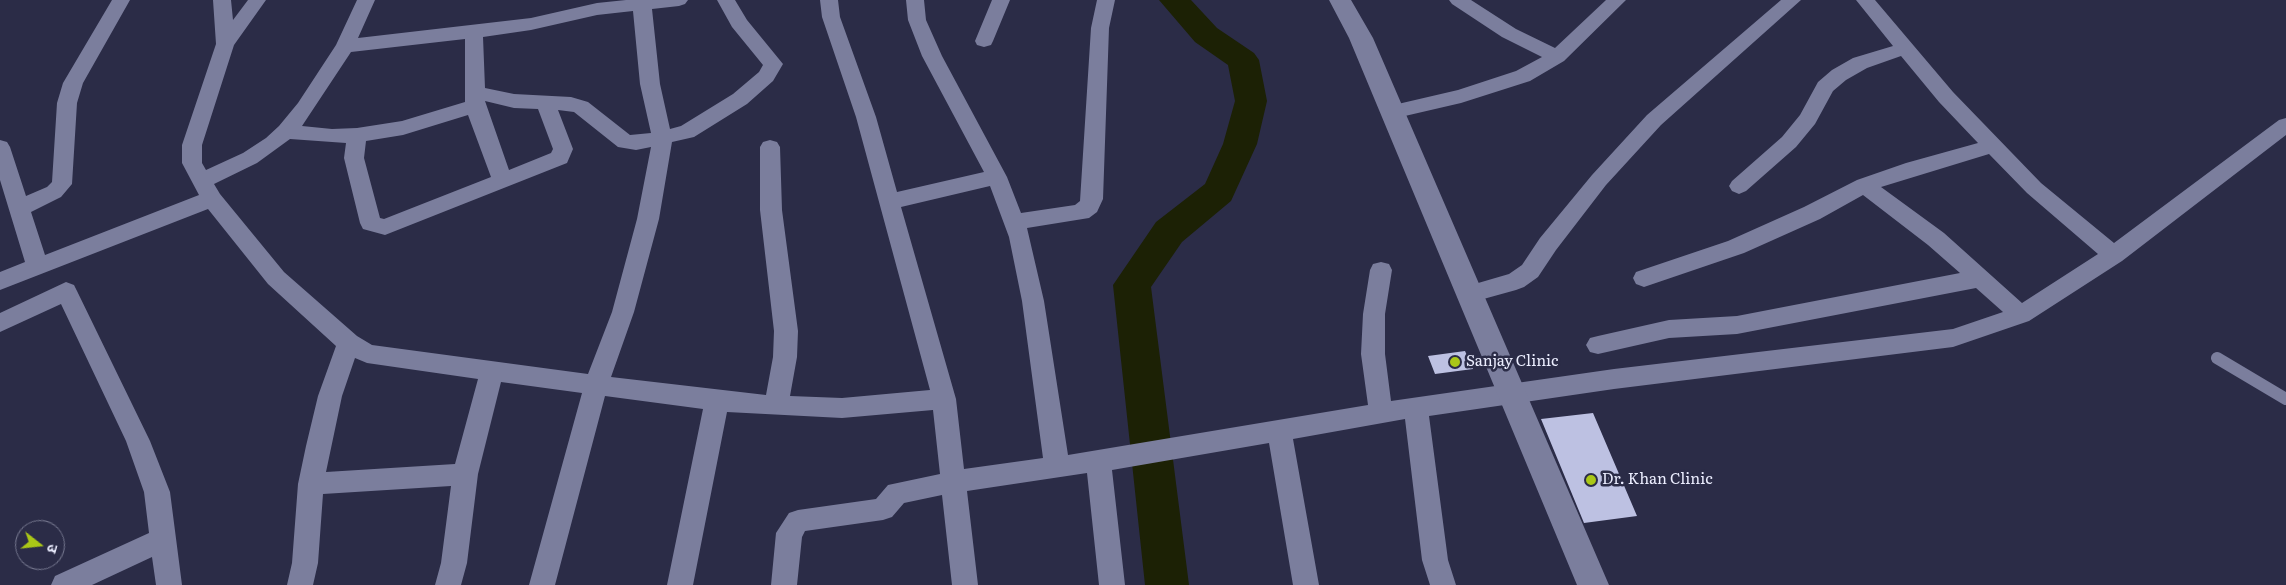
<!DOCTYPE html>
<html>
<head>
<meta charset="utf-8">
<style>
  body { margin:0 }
  #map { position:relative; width:2286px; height:585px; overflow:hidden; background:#2b2c47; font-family:Literata,"Noto Sans Devanagari",serif }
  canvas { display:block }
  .north { position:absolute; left:15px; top:520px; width:50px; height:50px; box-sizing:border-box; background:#2b2c47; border:1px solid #787a91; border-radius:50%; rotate:106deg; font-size:14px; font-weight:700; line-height:20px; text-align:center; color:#eceeff }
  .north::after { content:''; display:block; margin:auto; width:18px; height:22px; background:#aac717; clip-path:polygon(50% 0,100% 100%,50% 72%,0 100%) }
</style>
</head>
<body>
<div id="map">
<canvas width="2286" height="585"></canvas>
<div class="north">उ</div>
</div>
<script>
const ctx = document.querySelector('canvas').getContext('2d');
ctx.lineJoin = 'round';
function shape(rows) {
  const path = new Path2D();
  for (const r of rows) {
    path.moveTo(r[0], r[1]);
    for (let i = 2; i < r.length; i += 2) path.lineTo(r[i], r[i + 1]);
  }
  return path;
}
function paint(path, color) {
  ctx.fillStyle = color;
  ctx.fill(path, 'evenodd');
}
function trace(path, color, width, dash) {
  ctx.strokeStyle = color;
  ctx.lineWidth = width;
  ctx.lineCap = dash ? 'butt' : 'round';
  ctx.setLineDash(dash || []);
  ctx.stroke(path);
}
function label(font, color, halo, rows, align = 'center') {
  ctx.font = font + ' Literata,serif';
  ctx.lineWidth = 5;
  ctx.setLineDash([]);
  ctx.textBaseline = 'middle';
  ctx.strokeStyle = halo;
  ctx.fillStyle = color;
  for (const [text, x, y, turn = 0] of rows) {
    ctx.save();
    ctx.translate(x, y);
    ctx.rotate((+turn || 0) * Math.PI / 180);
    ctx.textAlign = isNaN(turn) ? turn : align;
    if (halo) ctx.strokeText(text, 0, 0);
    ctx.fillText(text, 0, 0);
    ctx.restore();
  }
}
paint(shape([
  [1159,0,1191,0,1217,28,1254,53,1259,60,1267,101,1257,144,1231,201,1182,242,1151,287,1189,585,1145,585,1113,285,1156,222,1205,184,1223,144,1235,101,1228,65,1195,42,1159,0]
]), '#1c2105');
paint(shape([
  [1465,351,1473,369,1435,374,1428,356],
  [1593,413,1637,516,1584,523,1541,419]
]), '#bdc1e2');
trace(shape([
  [2217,358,2286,399]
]), '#7b7e9d', 12);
paint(shape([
  [112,0,130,0,83,83,77,103,72,184,61,197,31,212,45,255,199,195,182,163,182,145,216,44,213,0,231,0,233,20,248,0,266,0,234,45,202,145,202,163,206,170,243,153,266,138,279,126,298,103,336,45,357,0,375,0,358,38,531,18,597,3,626,0,688,0,685,4,679,6,652,9,660,84,670,129,681,126,733,94,759,72,763,65,732,27,717,0,735,0,747,20,783,64,773,81,747,104,694,137,672,142,659,219,634,312,611,377,766,395,773,357,774,331,760,210,760,147,763,142,770,140,777,142,780,147,782,210,798,331,797,357,790,396,842,398,930,390,856,117,822,17,820,0,838,0,840,17,876,117,897,192,984,172,922,56,908,20,906,0,924,0,926,20,942,56,1007,177,1021,213,1075,205,1080,201,1091,28,1097,0,1115,0,1109,28,1103,199,1097,212,1089,218,1027,228,1044,301,1068,455,1368,405,1361,354,1363,314,1370,270,1373,264,1381,262,1389,264,1392,270,1385,314,1385,354,1391,401,1614,369,1953,329,2003,312,1976,288,1737,334,1669,338,1598,354,1590,352,1586,345,1590,338,1598,336,1669,320,1737,316,1960,273,1928,245,1863,195,1820,219,1744,253,1644,287,1636,284,1633,278,1636,272,1728,241,1804,207,1857,180,1906,163,1978,143,1939,102,1901,56,1867,68,1846,80,1833,91,1815,124,1796,147,1746,191,1739,194,1732,191,1729,186,1732,181,1782,137,1800,115,1818,82,1832,70,1853,58,1893,46,1856,0,1875,0,1953,92,2041,183,2114,243,2279,120,2286,118,2286,135,2122,261,2029,321,1953,347,1614,389,1429,416,1448,560,1456,585,1430,585,1422,560,1405,419,1293,439,1319,585,1293,585,1269,443,1112,470,1125,585,1099,585,1087,473,967,491,978,585,952,585,942,495,904,503,892,517,883,520,805,531,802,537,797,585,771,585,776,533,789,513,798,510,876,499,888,485,940,474,933,410,842,418,727,412,693,585,667,585,703,409,605,396,555,585,529,585,582,393,501,382,478,474,467,563,461,585,435,585,441,563,451,486,323,494,318,563,313,585,287,585,292,563,298,484,306,446,318,396,336,346,268,284,208,209,0,290,0,272,25,262,0,180,0,140,7,142,10,147,26,196,47,187,52,182,57,103,63,83,112,0],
  [633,11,640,84,651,133,630,135,588,102,571,97,514,94,485,88,483,37,531,30,597,15,633,11],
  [465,39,465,102,402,121,357,128,332,129,302,126,351,52,465,39],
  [485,101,514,108,538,109,553,149,551,153,509,170,485,101],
  [558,110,574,112,618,147,636,150,651,147,637,219,612,312,588,374,372,345,357,336,284,272,220,194,214,184,257,163,290,139,346,143,344,158,360,223,363,229,385,235,567,163,573,149,558,110],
  [468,115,491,177,384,219,380,218,364,158,366,141,403,135,468,115],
  [1989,154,2027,193,2098,254,2022,303,1944,233,1881,187,1989,154],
  [990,186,1009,237,1022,301,1043,458,964,469,956,399,901,207,990,186],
  [355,358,367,363,478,379,455,464,326,472,342,396,355,358],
  [992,0,1010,0,993,41,991,45,984,47,977,45,975,41,992,0],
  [1449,0,1471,0,1516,29,1555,48,1606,0,1626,0,1564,61,1530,81,1461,103,1392,119,1385,117,1382,112,1385,107,1458,90,1516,71,1542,57,1502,37,1452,4,1449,0],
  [1781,0,1801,0,1661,125,1606,185,1556,250,1538,277,1524,287,1516,290,1469,303,1461,300,1458,294,1461,288,1509,274,1522,265,1540,238,1592,175,1647,115,1781,0],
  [66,282,74,285,77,291,150,441,170,492,182,585,156,585,152,557,92,585,51,585,55,576,149,533,144,492,126,441,61,304,0,332,0,313,66,282]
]), '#7b7e9d');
paint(shape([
  [1329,0,1351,0,1373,38,1609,585,1577,585,1349,38,1329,0]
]), '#7b7e9d');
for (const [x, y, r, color] of [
  [1455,362,6,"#aac717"],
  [1591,480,6,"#aac717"]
]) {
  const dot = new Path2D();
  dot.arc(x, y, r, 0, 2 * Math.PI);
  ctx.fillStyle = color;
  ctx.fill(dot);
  trace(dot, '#2b2c47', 2);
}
label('15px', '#eceeff', '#2b2c47', [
  ["Sanjay Clinic",1466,362],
  ["Dr. Khan Clinic",1602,480]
], 'left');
</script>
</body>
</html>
